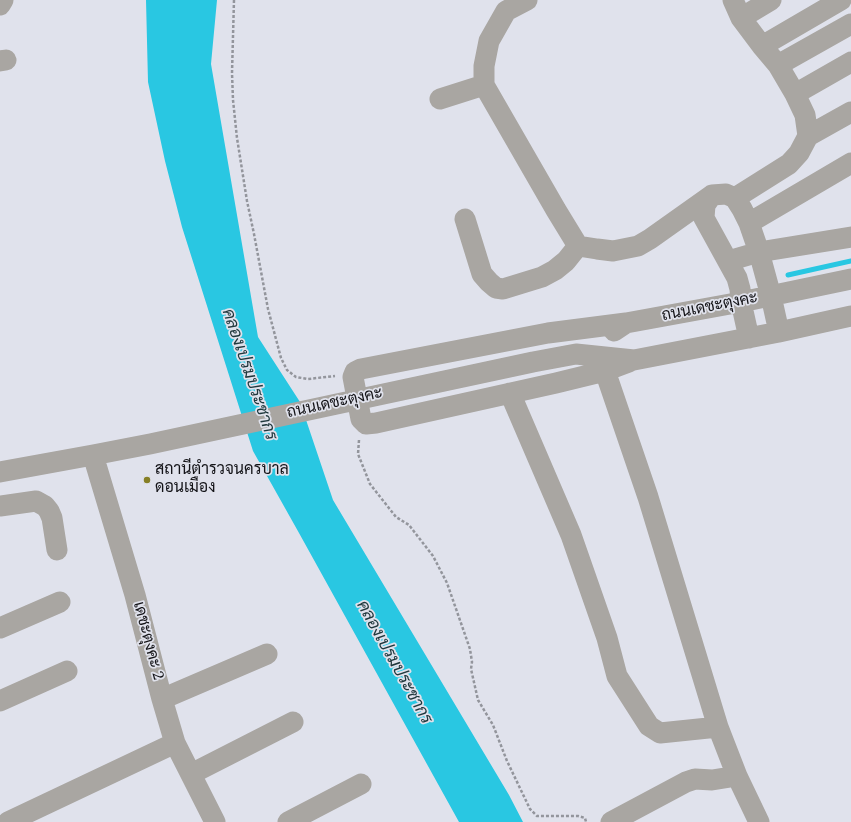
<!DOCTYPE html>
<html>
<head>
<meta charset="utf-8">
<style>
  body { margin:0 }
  canvas { display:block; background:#e0e2ec }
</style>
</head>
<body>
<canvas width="851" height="822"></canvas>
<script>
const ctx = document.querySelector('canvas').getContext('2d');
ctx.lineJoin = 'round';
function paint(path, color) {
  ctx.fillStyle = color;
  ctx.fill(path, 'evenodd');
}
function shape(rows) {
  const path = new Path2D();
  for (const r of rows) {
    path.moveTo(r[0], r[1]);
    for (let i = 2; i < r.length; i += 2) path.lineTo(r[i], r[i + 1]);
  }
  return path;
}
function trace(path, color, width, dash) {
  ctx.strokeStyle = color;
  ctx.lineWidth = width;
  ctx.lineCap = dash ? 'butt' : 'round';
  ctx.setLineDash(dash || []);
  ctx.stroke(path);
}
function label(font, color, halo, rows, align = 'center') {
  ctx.font = font + ' Spectral,Sarabun,serif';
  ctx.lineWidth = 3.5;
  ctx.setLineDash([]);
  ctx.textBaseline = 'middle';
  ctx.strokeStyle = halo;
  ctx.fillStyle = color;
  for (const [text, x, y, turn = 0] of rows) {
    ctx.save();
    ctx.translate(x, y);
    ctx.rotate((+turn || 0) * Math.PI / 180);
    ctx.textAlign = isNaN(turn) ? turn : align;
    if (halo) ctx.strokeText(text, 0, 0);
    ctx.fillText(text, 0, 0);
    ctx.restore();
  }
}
paint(shape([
  [146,0,217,0,211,64,258,337,300,402,333,500,509,795,523,822,459,822,299,533,253,451,182,227,165,161,148,82]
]), '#29c7e2');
trace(shape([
  [788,275,851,261]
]), '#29c7e2', 5);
trace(shape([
  [234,0,232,73,233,100,237,138,247,201,254,234,268,309,281,358,287,370,296,377,308,379,335,376],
  [359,440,358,454,370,484,396,517,409,525,433,556,447,583,470,649,472,662,471,669,478,700,493,725,507,761,530,809,537,816,578,816,585,818,586,822]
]), '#93959c', 2.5, [3, 2]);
trace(shape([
  [527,0,506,11,489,41,484,66,484,85,556,210,578,246,597,249,613,251,638,246,650,239,712,195],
  [733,0,741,18,762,46,778,65,795,94,805,115,808,136,799,153,789,164,735,198],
  [0,5,3,0],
  [741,18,771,0],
  [762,46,841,0],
  [0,61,6,60],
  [778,65,851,24],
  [795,94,851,62],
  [440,99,484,85],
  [808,136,851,112],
  [465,219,482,274,489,282,496,288,503,289,542,277,555,270,566,261,578,246],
  [749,223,851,163],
  [728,261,759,252,851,237],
  [626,323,548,333,361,369,355,372,353,377,361,419,366,424,376,423,556,383,605,371,629,362],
  [614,331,626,323,741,302,851,279],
  [749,338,741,302,740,289,737,278,704,218,705,205,712,195,726,194,735,198,742,209,749,223,759,252,771,296,779,332],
  [605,371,648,497,718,727,737,776,759,822],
  [510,393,571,535,607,638,617,676,649,726,660,733,718,727],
  [93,455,135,595,162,699,175,743,215,822],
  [0,472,93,455,150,444,533,362,576,354,634,360,779,332,851,316],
  [0,506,36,501,45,506,49,511,52,518,57,550],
  [0,628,60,602],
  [162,699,267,654],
  [0,701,67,671],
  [191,774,293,722],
  [8,822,175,743],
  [288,822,361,784],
  [611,822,686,782,695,779,712,780,737,776]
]), '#a9a6a2', 21);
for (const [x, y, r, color] of [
  [147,480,4,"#867f25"]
]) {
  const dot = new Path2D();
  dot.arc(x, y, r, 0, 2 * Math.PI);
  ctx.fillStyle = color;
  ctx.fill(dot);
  trace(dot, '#e0e2ec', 1.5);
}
label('16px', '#141418', '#e0e2ec', [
  ["ถนนเดชะตุงคะ",710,308,-11],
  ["ถนนเดชะตุงคะ",335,404,-12],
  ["เดชะตุงคะ 2",147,641,75]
]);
label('16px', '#141418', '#e0e2ec', [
  ["สถานีตำรวจนครบาล",155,471],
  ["ดอนเมือง",155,489]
], 'left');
label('italic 17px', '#20383d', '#e0e2ec', [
  ["คลองเปรมประชากร",248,375,71],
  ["คลองเปรมประชากร",393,663,61]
]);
</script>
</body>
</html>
